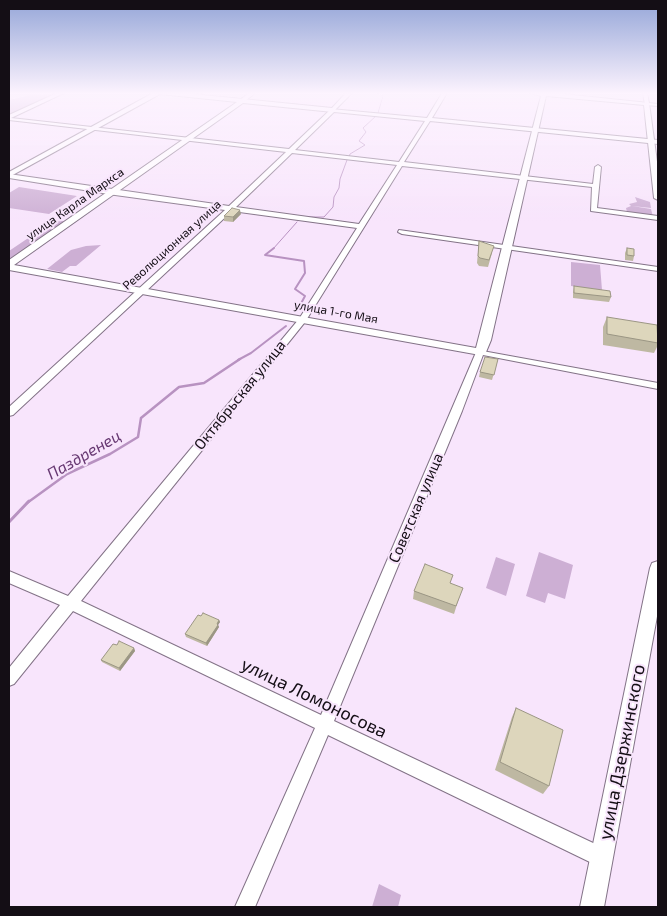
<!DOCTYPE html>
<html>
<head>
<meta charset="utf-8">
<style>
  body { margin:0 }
  #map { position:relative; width:667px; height:916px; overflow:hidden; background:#f8e5fc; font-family:"Exo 2",sans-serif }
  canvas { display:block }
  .frame { position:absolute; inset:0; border:10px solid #140e15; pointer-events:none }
</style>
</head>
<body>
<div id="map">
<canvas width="667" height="916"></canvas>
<div class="frame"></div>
</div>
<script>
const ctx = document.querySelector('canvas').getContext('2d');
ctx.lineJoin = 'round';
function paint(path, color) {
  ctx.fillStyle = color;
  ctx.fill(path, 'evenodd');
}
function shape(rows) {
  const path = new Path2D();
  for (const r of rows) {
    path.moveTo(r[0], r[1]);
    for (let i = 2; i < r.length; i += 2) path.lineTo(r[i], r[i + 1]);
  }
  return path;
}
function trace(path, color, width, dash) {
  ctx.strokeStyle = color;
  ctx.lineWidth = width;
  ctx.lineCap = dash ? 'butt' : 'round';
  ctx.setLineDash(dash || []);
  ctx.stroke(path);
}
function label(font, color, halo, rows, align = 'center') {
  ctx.font = font + ' "Exo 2",sans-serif';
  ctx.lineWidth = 4;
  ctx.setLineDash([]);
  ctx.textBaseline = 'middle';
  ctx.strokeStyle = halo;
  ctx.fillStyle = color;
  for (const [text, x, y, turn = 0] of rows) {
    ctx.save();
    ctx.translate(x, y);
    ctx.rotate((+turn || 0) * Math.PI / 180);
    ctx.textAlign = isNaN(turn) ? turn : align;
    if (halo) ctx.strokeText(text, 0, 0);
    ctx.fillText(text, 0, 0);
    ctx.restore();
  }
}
paint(shape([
  [35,94,57,96,13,115,9,115,9,100],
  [19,187,77,196,49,214,9,208,9,193],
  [635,197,650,202,651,208,632,206,651,209,653,217,627,212,626,208,631,206,629,204,637,202],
  [63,221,63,223,9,260,9,251,52,222],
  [101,245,76,266,70,266,62,272,47,269,71,250,86,246],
  [571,262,600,265,602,290,571,286],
  [539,552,573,565,565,599,548,593,545,603,526,596],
  [496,557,515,564,506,596,486,588],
  [379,884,401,895,398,907,372,907]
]), '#cdafd4');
trace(shape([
  [378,93,383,96,378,113],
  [349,157,350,154,365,145,359,141,366,132,363,128,376,116],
  [305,217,324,217,333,207,334,197,339,188,340,179,347,160],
  [273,249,297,222]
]), '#b892c1', 1);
trace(shape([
  [274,248,265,255,304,261,305,273,295,289,305,296,297,311],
  [238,360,251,353,286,326]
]), '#b892c1', 2);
trace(shape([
  [27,503,67,474,110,454,138,437,141,418,179,387,204,383,240,359]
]), '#b892c1', 2.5);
trace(shape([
  [9,522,29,501]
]), '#b892c1', 3);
const minor = shape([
  [57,93,64,93,11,118,289,149,331,109,427,118,442,93,447,93,432,118,658,140,658,144,430,121,404,162,593,184,595,167,598,165,601,167,597,208,658,216,658,220,591,211,592,187,402,166,305,322,81,601,321,715,477,350,658,383,658,389,483,355,462,411,334,721,608,850,610,857,608,864,601,866,594,864,328,735,255,907,235,907,315,728,73,611,14,684,9,686,9,668,60,605,9,583,9,571,68,596,299,319,357,228,232,211,13,415,9,416,9,407,225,210,115,195,9,178,9,174,229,206,286,152,9,120,9,115,57,93],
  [334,112,425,121,399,162,295,150,334,112],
  [292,153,397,165,359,224,236,207,292,153],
  [249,93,255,93,244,102,240,102,240,100,249,93],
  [643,93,647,93,649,103,658,104,658,106,645,105,643,93],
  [399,230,658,267,658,271,402,234,398,232,399,230]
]);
const major = shape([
  [153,93,183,93,332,108,346,93,352,93,333,112,243,103,14,265,476,348,541,96,530,93,554,93,649,103,658,169,658,200,654,198,644,105,546,96,491,340,486,352,480,355,9,270,9,260,237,102,160,94,9,177,9,172,153,93],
  [658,561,658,611,604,907,580,907,650,568,652,563,658,561]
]);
trace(minor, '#837387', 2);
trace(major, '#837387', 2);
paint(minor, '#fff');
paint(major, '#fff');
paint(shape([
  [241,214,233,222,224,221,224,216],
  [479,241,492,253,488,267,479,266,477,263],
  [627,248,634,256,633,261,625,260,625,253],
  [574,286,611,297,609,302,573,298,573,292],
  [607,317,658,333,658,345,654,353,603,345,603,327],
  [498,359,492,380,479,377,480,372],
  [451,583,460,595,454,614,413,599,414,591],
  [201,616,219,620,220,622,218,625,219,627,207,646,186,637,185,634],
  [117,645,134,648,135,651,120,671,102,662,101,660],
  [516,708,549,786,543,794,495,770,512,717]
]), '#beb8a2');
paint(shape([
  [240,210,241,214,233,222,233,217],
  [219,620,220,622,218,625,219,627,207,646,206,643],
  [134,648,135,651,120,671,119,668]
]), '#9b9684');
const building = shape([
  [232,208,240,210,233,217,224,216,232,208],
  [479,241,494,246,489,260,480,258,478,256,479,241],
  [627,248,634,249,634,256,627,255,627,248],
  [574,286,610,291,611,297,574,293,574,286],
  [607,317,657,325,658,343,607,334,607,317],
  [485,357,498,359,494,375,480,372,485,357],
  [425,564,453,575,450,583,463,588,456,606,414,591,425,564],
  [203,613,219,620,217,624,218,625,206,643,185,634,198,615,201,616,203,613],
  [119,641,134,648,119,668,101,660,113,644,117,645,119,641],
  [516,708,563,730,549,786,500,762,516,708]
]);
paint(building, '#ddd6bc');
trace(building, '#9b9684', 1);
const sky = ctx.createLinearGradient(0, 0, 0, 222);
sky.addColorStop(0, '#95a6d8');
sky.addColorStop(0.42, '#fcf3fe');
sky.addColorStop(1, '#fcf3fe00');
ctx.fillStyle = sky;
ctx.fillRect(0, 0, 667, 222);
label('12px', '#140e15', '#f8e5fc', [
  ["улица Карла Маркса",75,204,-35],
  ["Революционная улица",172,245,-42],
  ["улица 1-го Мая",336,312,10]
]);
label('15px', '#140e15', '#f8e5fc', [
  ["Октябрьская улица",240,395,-51],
  ["Советская улица",416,508,-67]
]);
label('italic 16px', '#673872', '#f8e5fc', [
  ["Паздренец",84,455,-30]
]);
label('18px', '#140e15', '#f8e5fc', [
  ["улица Ломоносова",314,698,26],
  ["улица Дзержинского",622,752,-79]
]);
</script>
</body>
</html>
